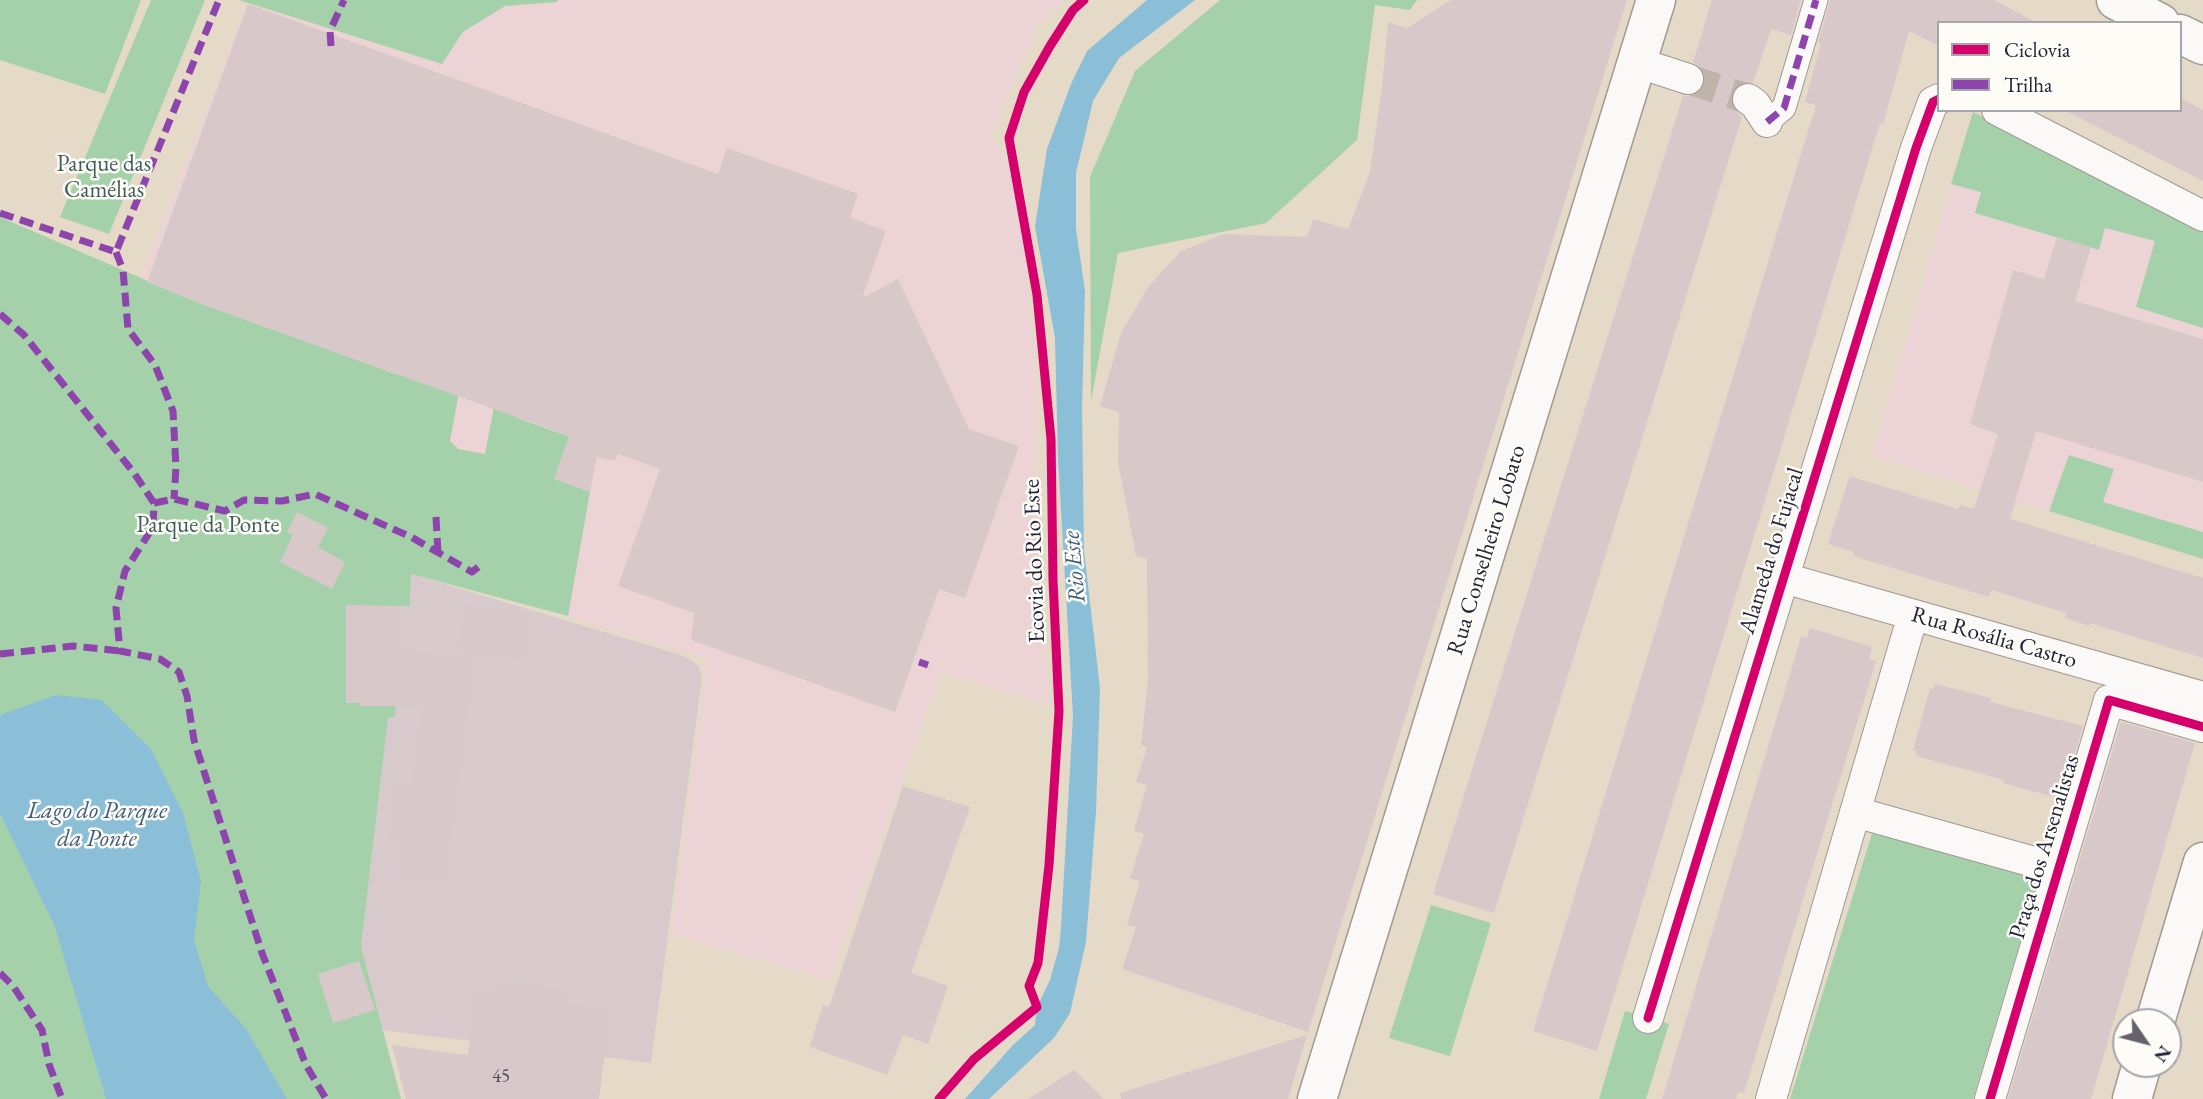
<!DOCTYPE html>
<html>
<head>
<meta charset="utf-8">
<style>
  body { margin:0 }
  #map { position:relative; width:2203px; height:1099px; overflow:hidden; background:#e5d9c8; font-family:"EB Garamond",serif }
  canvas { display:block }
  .legend { position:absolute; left:1937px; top:21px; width:245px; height:91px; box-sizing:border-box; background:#fdfcf7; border:2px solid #a5a5ac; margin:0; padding:9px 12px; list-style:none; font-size:21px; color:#22223b }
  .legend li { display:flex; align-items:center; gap:14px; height:35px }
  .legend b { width:35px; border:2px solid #a5a5ac }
  .north { position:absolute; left:2112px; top:1008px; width:70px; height:70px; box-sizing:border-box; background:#fdfcf7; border:2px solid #a5a5ac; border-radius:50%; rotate:125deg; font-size:19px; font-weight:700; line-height:28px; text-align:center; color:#22223b }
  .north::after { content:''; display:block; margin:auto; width:24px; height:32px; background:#66626c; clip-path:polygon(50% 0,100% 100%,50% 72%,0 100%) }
</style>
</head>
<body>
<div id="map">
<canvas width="2203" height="1099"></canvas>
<ul class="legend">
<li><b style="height:9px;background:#d6006c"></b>Ciclovia</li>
<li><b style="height:9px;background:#8e44ad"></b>Trilha</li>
</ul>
<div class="north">N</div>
</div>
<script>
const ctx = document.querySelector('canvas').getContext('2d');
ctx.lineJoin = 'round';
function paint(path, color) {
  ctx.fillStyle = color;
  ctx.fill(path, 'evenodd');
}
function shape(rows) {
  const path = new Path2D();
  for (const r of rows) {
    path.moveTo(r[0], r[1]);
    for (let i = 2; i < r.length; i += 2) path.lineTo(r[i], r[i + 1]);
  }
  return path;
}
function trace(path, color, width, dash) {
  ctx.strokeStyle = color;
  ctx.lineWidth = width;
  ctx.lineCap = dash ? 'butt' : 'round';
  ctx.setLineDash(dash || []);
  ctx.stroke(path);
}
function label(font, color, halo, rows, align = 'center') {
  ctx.font = font + ' "EB Garamond",serif';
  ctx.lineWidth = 5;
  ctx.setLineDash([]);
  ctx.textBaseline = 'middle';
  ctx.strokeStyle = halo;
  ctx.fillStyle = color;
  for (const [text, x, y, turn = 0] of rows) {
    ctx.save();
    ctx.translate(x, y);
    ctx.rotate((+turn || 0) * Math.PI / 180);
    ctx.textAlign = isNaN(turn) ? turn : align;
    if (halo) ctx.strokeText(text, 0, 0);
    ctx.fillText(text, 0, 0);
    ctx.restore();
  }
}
paint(shape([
  [558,0,1064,0,1038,24,991,134,1018,181,1036,382,1033,542,1050,705,942,672,829,980,672,934,708,659,568,616,590,492,595,446,520,418,495,402,485,454,458,449,450,441,460,387,396,374,199,303,141,279,247,4,442,64,463,32,500,6,557,2],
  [1973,112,2203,231,2203,559,1872,456]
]), '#ecd4d6');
paint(shape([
  [411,574,681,655,691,660,699,667,702,677,651,1063,382,1030,361,947,388,717,395,717,400,606,410,606]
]), '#d8cacc');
paint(shape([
  [0,0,141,0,105,94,0,60],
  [151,0,205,0,109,234,60,217],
  [239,0,558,0,557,2,505,6,463,32,442,64],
  [1220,0,1417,0,1410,10,1375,5,1357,140,1266,223,1118,253,1091,401,1090,177,1135,71],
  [1973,112,2203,231,2203,328,2136,307,2155,241,2105,228,2099,250,1975,213,1981,192,1951,184],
  [0,217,199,303,396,374,460,387,450,441,458,449,485,454,495,401,520,419,596,446,590,492,568,616,411,574,410,606,400,606,395,717,388,718,361,947,401,1099,0,1099],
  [2069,455,2114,469,2103,502,2203,532,2203,559,2049,511],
  [1874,827,2040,876,1973,1099,1790,1099],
  [1431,905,1491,923,1450,1056,1389,1038],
  [1625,1011,1669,1024,1646,1099,1599,1099]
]), '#a5d1aa');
paint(shape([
  [1147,0,1195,0,1119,58,1093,101,1076,173,1076,229,1085,291,1082,408,1084,551,1100,688,1096,812,1086,942,1070,1013,1054,1038,989,1099,965,1099,1013,1045,1035,1025,1037,1007,1050,980,1059,948,1061,927,1073,716,1058,458,1055,338,1035,226,1047,149,1071,84,1087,51],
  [56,695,102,700,151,749,183,813,201,881,194,940,208,986,246,1029,287,1099,106,1099,55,927,0,813,0,718,2,714]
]), '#8bbfd8');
paint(shape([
  [1451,0,1627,0,1308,1032,1122,969,1136,927,1127,925,1140,881,1130,878,1144,834,1134,831,1147,785,1136,782,1147,747,1141,746,1148,679,1147,559,1136,556,1118,462,1119,412,1100,406,1121,333,1149,286,1181,251,1224,234,1307,237,1313,219,1348,229,1370,172,1382,87,1388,22,1407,28],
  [1712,0,1801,0,1791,35,1771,29,1753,83,1740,83,1734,88,1731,97,1732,107,1742,117,1494,913,1433,894,1683,96,1691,96,1699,92,1705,84,1705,76,1701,68,1693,62],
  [1830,0,1994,0,2037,23,1939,23,1939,46,1909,31,1883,124,1880,123,1597,1051,1533,1031,1816,105,1805,102,1821,44,1818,43],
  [248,4,718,174,727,148,858,194,850,217,886,231,862,298,898,279,969,429,1019,446,965,598,939,589,895,712,691,640,694,613,618,586,660,469,618,454,615,461,597,457,590,492,554,479,569,436,199,303,147,282],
  [2180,98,2203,110,2203,181,2064,110,2180,110],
  [2057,237,2091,247,2075,301,2203,339,2203,482,2036,431,2010,519,2203,578,2203,658,2090,623,2089,626,2065,618,2067,613,1991,590,1989,597,1853,556,1854,552,1828,544,1849,478,1852,477,1958,509,1960,505,1974,509,1998,434,1970,424,2013,270,2044,279],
  [297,512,328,528,318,547,345,562,332,589,280,562,293,535,287,532],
  [346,605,400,606,399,650,474,659,444,881,399,875,404,841,389,840,396,784,412,786,423,706,360,706,360,703,346,703],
  [464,605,529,612,524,659,459,652],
  [1810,628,1872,647,1869,659,1876,661,1744,1093,1738,1092,1736,1099,1662,1099,1801,637,1807,638],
  [1935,684,1991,698,1990,702,2083,726,2061,799,2003,783,2004,780,1916,756,1917,751,1913,750,1930,688,1933,690],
  [2121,722,2195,743,2091,1099,2008,1099],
  [903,786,970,807,911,973,948,986,928,1044,903,1035,887,1075,810,1047,823,1005,829,1007],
  [359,961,375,1010,333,1023,318,974],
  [500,983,568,991,567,1004,610,1010,599,1099,406,1099,392,1045,468,1055,475,992,499,995],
  [1307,1035,1288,1099,1121,1099,1120,1093],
  [1074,1070,1104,1099,1028,1099]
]), '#d9c8ca');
trace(shape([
  [1688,79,1748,99]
]), '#beb4ac', 30, [30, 15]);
const pedestrian = shape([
  [1767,122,1784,108,1816,0]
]);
const minor = shape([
  [1636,62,1688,79],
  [1748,99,1755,104,1767,122],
  [1997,110,2203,216],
  [1784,578,2203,697],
  [1855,812,2059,869],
  [1648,1018,1916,148,1933,102,1939,99],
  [1771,1099,1913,615],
  [1990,1099,2109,700,2203,727]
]);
const secondary = shape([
  [2116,0,2160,23],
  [2180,34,2203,45],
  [2155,1022,2203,862],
  [1317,1099,1656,0],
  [2132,1099,2142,1064]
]);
trace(pedestrian, '#a09a93', 25);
trace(minor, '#a09a93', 32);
trace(secondary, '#a09a93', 41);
trace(pedestrian, '#fbf9f7', 23);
trace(minor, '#fbf9f7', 30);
trace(secondary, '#fbf9f7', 38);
trace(shape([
  [331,46,330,31,344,0],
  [1767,122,1784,108,1816,0],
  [0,213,116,252,219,0],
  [116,252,123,270,128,329,155,365,173,411,176,467,174,499],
  [0,314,24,335,134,473,154,503,153,527,125,571,116,608,120,651,160,659,179,672,187,696,194,740,262,953,306,1065,326,1099],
  [154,503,174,499,225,511,244,500,282,501,315,494,411,537,472,572,482,564],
  [436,517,438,553],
  [0,654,73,646,120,651],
  [919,662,928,665],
  [0,973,13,986,42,1030,49,1064,62,1099]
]), '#8e44ad', 7, [14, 7]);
trace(shape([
  [1037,1007,1029,986,1038,963,1049,865,1059,711,1053,580,1051,439,1037,295,1009,138,1024,92,1050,46,1073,10,1084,0],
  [1648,1018,1916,148,1933,102,1939,99],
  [939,1099,974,1059,1037,1007],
  [1990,1099,2109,700,2203,727]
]), '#d6006c', 9);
label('19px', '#504c5f', null, [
  ["45",501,1077]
]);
label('23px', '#3e5d59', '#fdfcf7', [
  ["Parque das",104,165],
  ["Camélias",104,191],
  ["Parque da Ponte",208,526]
]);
label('23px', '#22223b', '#fdfcf7', [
  ["Rua Conselheiro Lobato",1487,550,-73],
  ["Alameda do Fujacal",1772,551,-73],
  ["Ecovia do Rio Este",1035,561,-92],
  ["Rua Rosália Castro",1994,638,16],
  ["Praça dos Arsenalistas",2045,847,-73]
]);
label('italic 24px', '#3d5c7d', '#fdfcf7', [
  ["Rio Este",1075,567,-95],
  ["Lago do Parque",97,811],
  ["da Ponte",97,839]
]);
</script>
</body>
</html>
